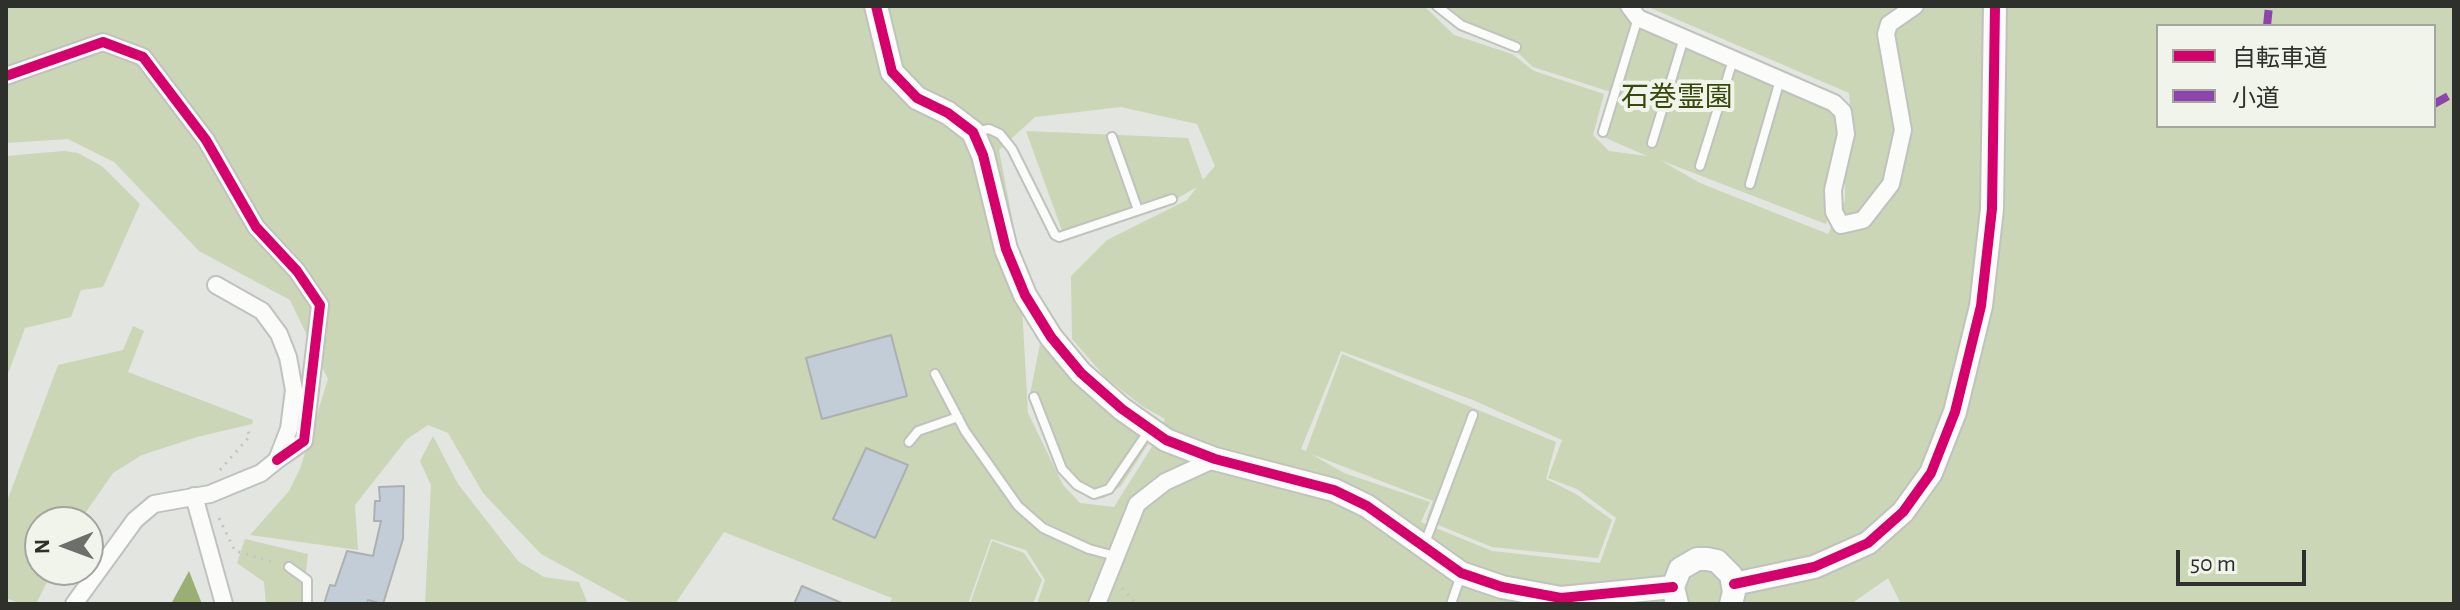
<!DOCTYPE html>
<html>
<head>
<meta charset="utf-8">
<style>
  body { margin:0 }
  #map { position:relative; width:2460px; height:610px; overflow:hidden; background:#e3e5e0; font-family:"Alegreya Sans","Noto Sans JP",sans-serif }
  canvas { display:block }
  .frame { position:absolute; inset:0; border:8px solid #2e302c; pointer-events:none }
  .legend { position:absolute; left:2156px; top:24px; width:280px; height:104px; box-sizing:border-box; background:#f0f4eb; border:2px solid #a2a69f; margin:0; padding:10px 14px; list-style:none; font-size:24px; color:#2e302c }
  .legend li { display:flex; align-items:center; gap:16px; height:40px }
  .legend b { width:40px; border:2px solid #a2a69f }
  .north { position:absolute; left:24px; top:506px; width:80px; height:80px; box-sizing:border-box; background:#f0f4eb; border:2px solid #a2a69f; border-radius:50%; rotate:269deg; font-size:22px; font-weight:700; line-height:32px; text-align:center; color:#2e302c }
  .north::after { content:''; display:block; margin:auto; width:28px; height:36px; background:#6d6f6b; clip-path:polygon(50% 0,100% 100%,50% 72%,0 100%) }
  .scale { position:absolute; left:2176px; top:550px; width:130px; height:36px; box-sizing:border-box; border:4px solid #2e302c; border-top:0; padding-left:10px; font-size:24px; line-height:28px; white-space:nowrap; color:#2e302c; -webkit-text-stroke:6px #f0f4eb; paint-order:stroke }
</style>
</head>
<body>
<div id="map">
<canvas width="2460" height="610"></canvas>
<div class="frame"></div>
<ul class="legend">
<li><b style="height:10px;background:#d6006c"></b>自転車道</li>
<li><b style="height:10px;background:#8e44ad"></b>小道</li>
</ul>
<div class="north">N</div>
<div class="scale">50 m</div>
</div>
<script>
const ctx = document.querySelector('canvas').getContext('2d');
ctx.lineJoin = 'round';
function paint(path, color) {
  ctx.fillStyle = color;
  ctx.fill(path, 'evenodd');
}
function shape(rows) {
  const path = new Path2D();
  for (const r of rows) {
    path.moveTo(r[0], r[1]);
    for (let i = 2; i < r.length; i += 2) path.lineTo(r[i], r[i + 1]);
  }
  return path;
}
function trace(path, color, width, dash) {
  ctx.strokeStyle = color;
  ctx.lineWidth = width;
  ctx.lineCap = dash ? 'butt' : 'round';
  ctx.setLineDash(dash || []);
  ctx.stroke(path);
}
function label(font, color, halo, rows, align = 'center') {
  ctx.font = font + ' "Alegreya Sans","Noto Sans JP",sans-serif';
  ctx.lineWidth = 8;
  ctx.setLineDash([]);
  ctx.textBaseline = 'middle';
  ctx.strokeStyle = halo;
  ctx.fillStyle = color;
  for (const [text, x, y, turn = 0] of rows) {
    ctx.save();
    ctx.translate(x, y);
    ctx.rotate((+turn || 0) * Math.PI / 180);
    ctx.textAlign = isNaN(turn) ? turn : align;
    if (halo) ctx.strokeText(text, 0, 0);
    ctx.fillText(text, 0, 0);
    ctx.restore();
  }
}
paint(shape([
  [6,6,1424,6,1454,35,1512,54,1534,71,1604,94,1593,135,1609,151,1647,156,1599,135,1611,92,1533,67,1516,51,1459,31,1431,6,1637,6,1639,12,1832,96,1852,124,1849,93,1648,7,2454,6,2454,604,1901,604,1888,578,1851,604,1037,604,1045,580,1026,550,991,539,968,604,890,604,892,598,724,532,675,604,633,604,541,554,483,493,448,433,428,425,407,439,355,505,358,550,250,535,289,491,300,469,328,379,290,300,199,251,114,162,68,139,6,143],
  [2158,26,2434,26,2434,126,2158,126],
  [1121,107,1197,124,1215,166,1203,180,1188,138,1026,131,1065,239,1176,199,1197,187,1187,200,1107,240,1071,276,1072,339,1106,378,1142,406,1165,419,1153,445,1114,507,1080,503,1063,485,1028,413,1019,254,999,150,1035,117],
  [1845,157,1845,200,1828,234,1700,183,1660,160,1826,224],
  [1341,351,1473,400,1562,440,1548,478,1577,489,1616,518,1600,563,1492,551,1421,522,1430,502,1344,473,1311,454,1433,501,1426,520,1492,547,1598,558,1612,520,1576,494,1546,479,1556,442,1342,354,1306,451,1301,449],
  [64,151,78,153,103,167,140,204,103,287,81,290,71,317,25,328,6,379,6,156],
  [133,326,144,331,128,372,253,420,252,424,197,437,142,455,113,473,79,522,40,522,40,570,53,570,36,604,21,604,6,598,6,504,58,365,123,350],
  [1040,344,1072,380,1148,444,1121,486,1103,498,1090,499,1069,484,1029,399],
  [433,436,458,484,518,561,544,577,579,582,588,604,425,604,431,485,420,461],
  [245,539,308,554,302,604,266,604,264,582,237,563],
  [992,541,1024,553,1042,580,1033,604,970,604]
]), '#cad6b5');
paint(shape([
  [189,571,202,604,171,604]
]), '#9bae74');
const building = shape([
  [891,335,907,396,822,419,806,358,891,335],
  [866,448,908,465,875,538,833,519,866,448],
  [404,486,403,539,383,604,368,600,367,604,324,604,330,585,335,586,347,551,373,556,381,521,374,521,375,501,380,501,379,487,404,486],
  [802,586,844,604,794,604,802,586]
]);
paint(building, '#c3cdd8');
trace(building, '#aeb0b0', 2);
const lane = shape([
  [1437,6,1461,25,1516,47],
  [973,132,989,129,1000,134,1012,149,1055,235,1059,237,1172,199],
  [1603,132,1638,18],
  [1112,137,1138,210],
  [1652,143,1684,38],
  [1700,166,1733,60],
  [1750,184,1780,80],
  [935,374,965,431,1018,506,1043,528,1089,549,1115,556],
  [1034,397,1062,469,1077,485,1094,494,1109,489,1150,429],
  [909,442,918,431,958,417],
  [1425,543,1473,415],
  [289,567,307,580,307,604],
  [1451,604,1461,575]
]);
const street = shape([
  [1629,6,1638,18,1834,103,1843,112,1846,134,1833,190,1834,212,1841,225,1863,220,1891,184,1903,130,1886,34,1889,24,1915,6],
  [6,76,103,42,143,57,206,140,256,227,297,271,320,305,304,441,277,460],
  [194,496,224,604],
  [74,604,135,520,154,504,210,494,261,473,277,460,289,429,294,390,288,357,279,334,262,311,216,285],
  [1097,604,1137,504,1165,482,1215,459]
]);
const secondary = shape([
  [876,6,892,72,917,98,948,113,973,132,983,155,1006,249,1025,295,1051,337,1081,373,1122,409,1166,440,1215,459,1334,490,1367,506,1461,573,1502,587,1561,598,1673,587],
  [1734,584,1814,567,1868,543,1903,512,1931,473,1955,412,1981,306,1992,209,1995,6],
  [1677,604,1673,587,1680,569,1697,559,1707,559,1717,561,1731,575,1734,592,1731,604]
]);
trace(lane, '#c0c2be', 12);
trace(street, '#c0c2be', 20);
trace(secondary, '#c0c2be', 26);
trace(shape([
  [220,470,250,436,246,427],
  [219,518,235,551,277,563],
  [1122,588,1137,604]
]), '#c4c5c3', 3, [2, 6]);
trace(lane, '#fbfbfa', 8);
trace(street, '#fbfbfa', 16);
trace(secondary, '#fbfbfa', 22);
trace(shape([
  [2267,26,2269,6],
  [2434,104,2454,93]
]), '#8e44ad', 8, [16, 8]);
trace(shape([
  [876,6,892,72,917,98,948,113,973,132,983,155,1006,249,1025,295,1051,337,1081,373,1122,409,1166,440,1215,459,1334,490,1367,506,1461,573,1502,587,1561,598,1673,587],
  [6,76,103,42,143,57,206,140,256,227,297,271,320,305,304,441,277,460],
  [1734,584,1814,567,1868,543,1903,512,1931,473,1955,412,1981,306,1992,209,1995,6]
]), '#d6006c', 10);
label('28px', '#37480b', '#f0f4eb', [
  ["石巻霊園",1677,98]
]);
</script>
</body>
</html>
